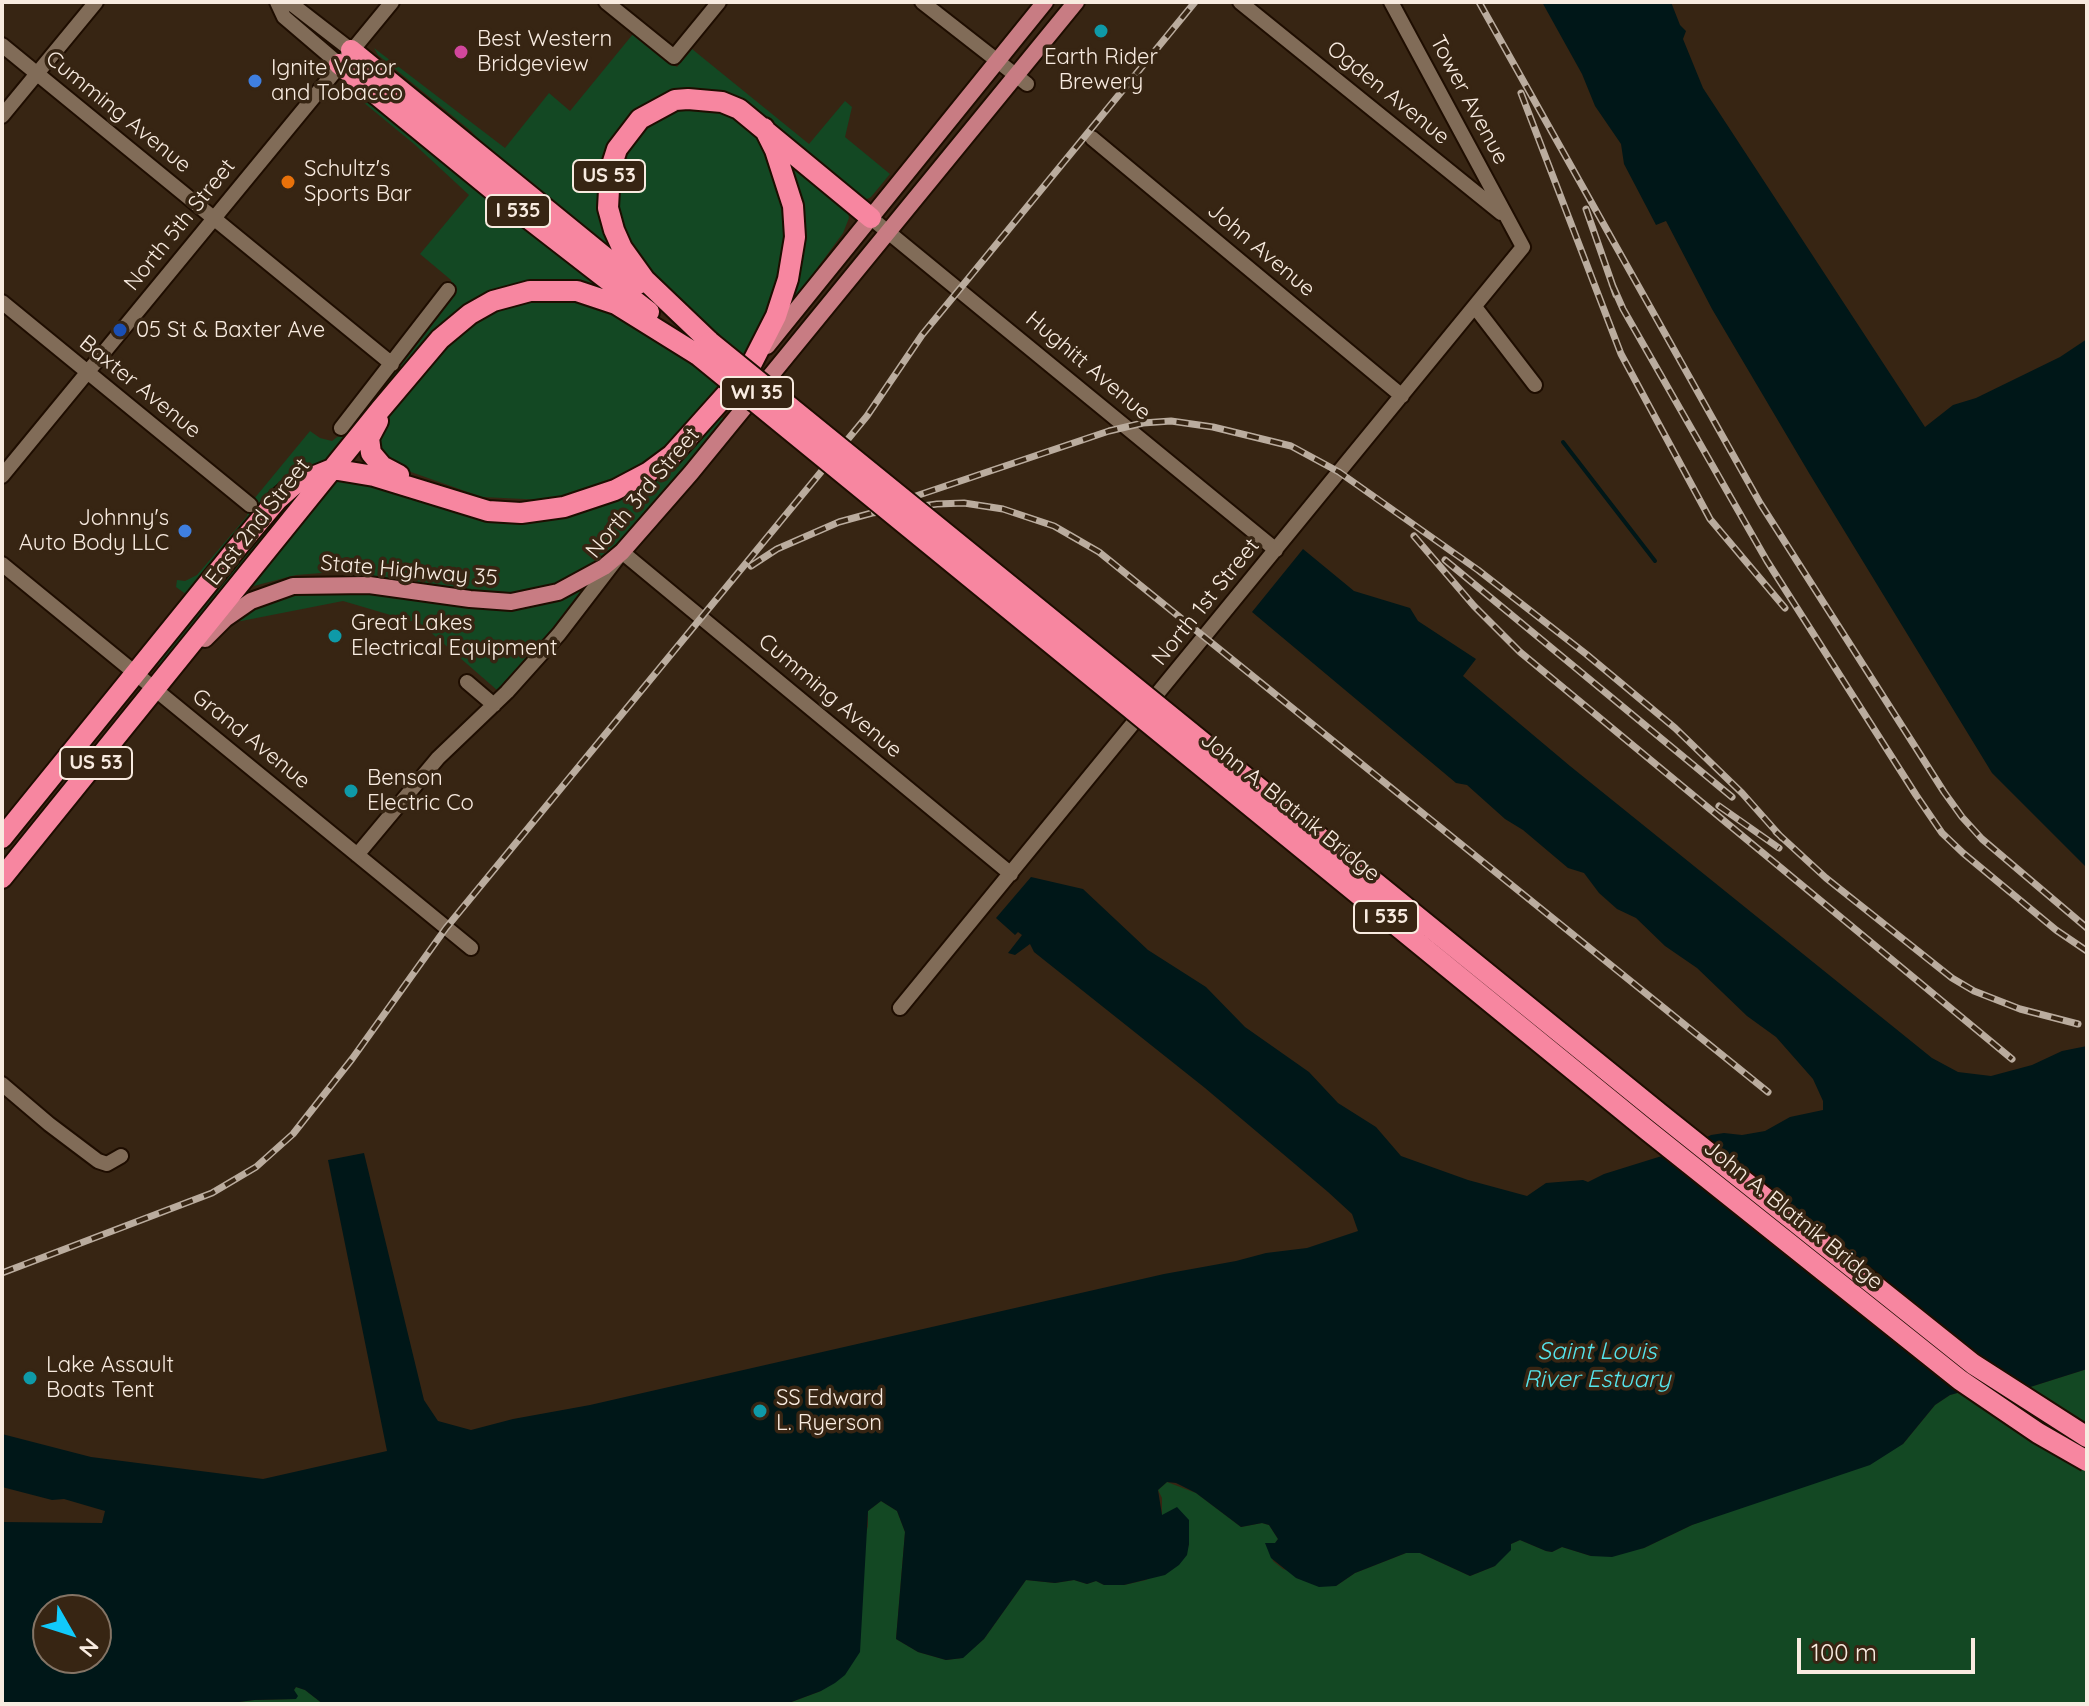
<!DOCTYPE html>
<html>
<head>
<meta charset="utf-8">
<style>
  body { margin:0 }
  #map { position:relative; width:2089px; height:1706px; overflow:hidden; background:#372513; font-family:Quicksand,sans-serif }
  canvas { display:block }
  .frame { position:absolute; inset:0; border:4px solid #f8ebe0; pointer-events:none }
  .north { position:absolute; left:32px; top:1594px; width:80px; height:80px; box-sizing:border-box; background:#372513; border:2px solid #847465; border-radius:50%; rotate:129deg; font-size:22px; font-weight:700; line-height:32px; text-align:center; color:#f8ebe0 }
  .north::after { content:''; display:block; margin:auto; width:28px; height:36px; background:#11cafb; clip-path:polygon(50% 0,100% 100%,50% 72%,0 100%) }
  .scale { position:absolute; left:1797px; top:1638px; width:178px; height:36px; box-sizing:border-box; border:4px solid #f8ebe0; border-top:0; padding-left:10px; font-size:24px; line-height:28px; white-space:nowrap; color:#f8ebe0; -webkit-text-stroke:6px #372513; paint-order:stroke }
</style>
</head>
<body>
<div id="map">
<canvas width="2089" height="1706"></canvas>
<div class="frame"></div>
<div class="north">N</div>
<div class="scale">100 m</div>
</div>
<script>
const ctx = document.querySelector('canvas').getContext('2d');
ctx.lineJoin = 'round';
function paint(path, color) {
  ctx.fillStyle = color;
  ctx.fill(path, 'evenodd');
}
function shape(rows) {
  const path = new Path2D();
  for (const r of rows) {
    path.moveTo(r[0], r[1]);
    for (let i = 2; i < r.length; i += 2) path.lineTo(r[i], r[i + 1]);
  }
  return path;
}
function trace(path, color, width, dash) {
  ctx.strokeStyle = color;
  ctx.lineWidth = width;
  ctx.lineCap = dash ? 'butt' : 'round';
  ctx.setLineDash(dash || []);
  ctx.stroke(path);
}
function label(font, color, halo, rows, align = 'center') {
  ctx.font = font + ' Quicksand,sans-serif';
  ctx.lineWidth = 7;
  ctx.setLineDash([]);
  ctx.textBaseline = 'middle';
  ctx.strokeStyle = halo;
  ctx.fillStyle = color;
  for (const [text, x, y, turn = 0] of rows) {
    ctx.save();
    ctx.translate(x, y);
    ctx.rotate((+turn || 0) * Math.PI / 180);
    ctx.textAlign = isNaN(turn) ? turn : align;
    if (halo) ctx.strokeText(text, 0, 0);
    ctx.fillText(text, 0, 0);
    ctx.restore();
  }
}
paint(shape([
  [633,34,661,57,677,67,692,49,809,144,845,101,852,107,845,137,890,174,871,197,865,200,731,101,633,115,612,141,599,183,600,204,624,267,509,172,471,131,378,55,374,48,505,148,549,93,570,111],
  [349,83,618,301,487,297,332,464,306,471,187,595,176,587,177,580,185,581,197,575,247,516,249,505,310,431,320,438,332,441,349,428,453,292,451,280,420,254,469,195,414,144,341,84],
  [713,108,749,125,768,151,788,216,784,272,755,341,671,442,642,465,617,479,573,495,545,500,482,497,391,465,377,452,380,425,454,337,488,313,548,295,603,305,692,363,716,333,650,273,630,249,616,206,618,170,637,132,672,110],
  [784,158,848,212,849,218,843,233,783,315,792,285],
  [721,417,726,419,725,422,618,543,584,570,546,587,504,594,461,590,334,572,296,575,246,588,338,479,564,517,612,503,653,480,680,460],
  [309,484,159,668,158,663,195,618,213,586,279,508],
  [590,584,588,590,497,690,421,624,343,601,226,624,254,606,294,591,344,589,499,609,529,607,552,601],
  [2087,1369,2087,1704,786,1704,821,1691,868,1526,868,1511,881,1501,897,1511,905,1532,896,1639,918,1652,946,1660,962,1658,984,1639,1026,1580,1055,1583,1074,1580,1087,1584,1096,1581,1104,1585,1124,1585,1146,1580,1187,1549,1189,1544,1162,1516,1162,1498,1158,1490,1167,1482,1196,1493,1241,1527,1262,1523,1269,1525,1278,1539,1270,1552,1273,1561,1283,1569,1336,1586,1355,1573,1406,1553,1420,1553,1470,1576,1495,1566,1511,1544,1520,1540,1546,1551,1552,1552,1562,1547,1591,1556,1644,1548,1692,1525,1903,1444,1935,1405,1950,1395,1982,1386,2027,1388],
  [296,1687,305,1690,323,1704,224,1704,254,1700,296,1699,294,1690]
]), '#134823');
paint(shape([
  [1542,2,1671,2,1680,25,1686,31,1683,39,1703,88,1925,427,1953,405,1976,398,2060,357,2087,339,2087,868,1992,773,1809,473,1712,309,1666,221,1656,225,1624,164,1621,144,1595,106,1582,74],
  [1303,549,1354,591,1410,608,1418,621,1476,659,1463,676,1570,766,1932,1058,1958,1072,1991,1076,2032,1065,2062,1051,2087,1046,2087,1369,2027,1388,1982,1386,1950,1395,1935,1405,1903,1444,1870,1465,1692,1525,1644,1548,1612,1557,1591,1556,1562,1547,1552,1552,1546,1551,1520,1540,1511,1544,1511,1550,1495,1566,1470,1576,1420,1553,1406,1553,1355,1573,1336,1586,1319,1587,1296,1578,1271,1558,1265,1543,1275,1543,1278,1539,1269,1525,1262,1523,1241,1527,1196,1493,1176,1483,1167,1482,1158,1490,1162,1515,1177,1507,1189,1520,1189,1544,1187,1555,1179,1565,1165,1575,1124,1585,1104,1585,1096,1581,1087,1584,1074,1580,1055,1583,1026,1580,984,1639,963,1658,946,1660,918,1652,896,1639,905,1532,897,1511,881,1501,868,1511,860,1652,845,1675,835,1683,821,1691,786,1704,323,1704,305,1690,296,1687,294,1690,298,1696,296,1699,254,1700,224,1704,2,1704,2,1522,102,1523,105,1511,64,1499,52,1500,2,1487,2,1434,91,1457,263,1479,387,1451,328,1160,364,1153,424,1400,438,1421,471,1430,513,1419,590,1405,1164,1274,1236,1261,1266,1253,1307,1248,1358,1231,1352,1214,1328,1192,1205,1088,1034,952,1030,944,1015,955,1008,953,1022,935,1018,932,1015,935,996,918,1031,877,1083,889,1148,950,1206,987,1245,1027,1309,1072,1338,1103,1376,1127,1401,1156,1468,1180,1527,1196,1546,1183,1583,1180,1588,1182,1604,1174,1681,1150,1711,1135,1724,1133,1742,1135,1765,1131,1790,1117,1823,1110,1823,1101,1813,1079,1776,1037,1747,1016,1697,968,1665,946,1636,918,1617,909,1599,893,1584,873,1568,868,1523,830,1505,819,1467,785,1456,783,1252,612],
  [48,1610,96,1610,96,1658,48,1658]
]), '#001718');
trace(shape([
  [1563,442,1655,561]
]), '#001718', 4);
const minor = shape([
  [277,2,284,17,339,64],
  [289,2,351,50],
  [606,2,674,57,719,2],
  [922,2,1027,84],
  [1240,2,1501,213],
  [2,45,392,364],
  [2,116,96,2],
  [1092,138,1402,396],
  [871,218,1276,550],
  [2,302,250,505],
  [1475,307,1535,385],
  [341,428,448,290],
  [2,476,392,2],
  [2,564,471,948],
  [467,682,494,705],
  [357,855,438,758,507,692,559,634,622,552,1011,874],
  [900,1008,1523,247,1391,2],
  [2,1084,49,1124,98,1161,107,1164,121,1156]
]);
const major = shape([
  [767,346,1045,2],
  [205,639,225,619,251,601,293,586,369,585,470,599,511,602,558,592,604,567,622,552,691,473,1076,2]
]);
const highway = shape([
  [351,50,638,284],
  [339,64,515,208,649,312],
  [710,342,645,280,622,248,614,230,608,208,610,171,617,149,640,119,675,100,688,99,722,102,739,109,871,218],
  [378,421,369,438,371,453,382,466,399,475],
  [2,838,236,549,277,500,295,484,332,469,374,476,488,511,521,513,564,507,615,490,649,472,672,455,749,369,776,316,788,279,795,237,793,206,775,150,764,128],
  [2,878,380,410,440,339,470,314,493,301,530,291,577,291,616,304,698,355]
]);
trace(minor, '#1e0d00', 18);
trace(major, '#1e0d00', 20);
trace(highway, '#1e0d00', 24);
trace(minor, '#816c58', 14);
trace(major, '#c87c83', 16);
trace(highway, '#f786a0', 20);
const rail = shape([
  [1479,2,1760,503,1944,792,1962,817,1982,839,2087,928],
  [1521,93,1621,354,1710,519,1785,608],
  [1586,209,1616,295],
  [1612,284,1623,309,1767,561,1916,795,1942,833,1963,853,2056,930,2087,951],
  [901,501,1109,431,1143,423,1171,421,1213,427,1291,446,1339,472,1478,570,1586,654,1675,728,1742,793,1782,838],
  [1414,536,1474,606,1520,652,2012,1059],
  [1445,560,1732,797],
  [751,566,777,549,839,522,872,513,937,504,964,503,1003,509,1054,526,1099,552,1768,1092],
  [1719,806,1779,848],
  [1776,832,1826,878,1952,978,1974,991,2020,1009,2078,1024],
  [2,1273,212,1193,256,1167,293,1134,352,1059,446,928,867,416,922,335,1195,2]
]);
trace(rail, '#baac9e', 7);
trace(rail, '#372513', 4, [12]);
const highwayBridge = shape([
  [710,342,1659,1113,1973,1364,2087,1437],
  [698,355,1647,1130,1960,1380,2038,1433,2087,1461]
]);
trace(highwayBridge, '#1e0d00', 24, []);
trace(highwayBridge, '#f786a0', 20);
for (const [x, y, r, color] of [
  [1101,31,8,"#0f9aa8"],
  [461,52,8,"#d1479c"],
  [255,81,8,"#3f7fe0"],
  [288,182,8,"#e8710a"],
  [120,330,8,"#1a4fb4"],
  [185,531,8,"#3f7fe0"],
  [335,636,8,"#0f9aa8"],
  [351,791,8,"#0f9aa8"],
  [30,1378,8,"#0f9aa8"],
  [760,1411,8,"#0f9aa8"]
]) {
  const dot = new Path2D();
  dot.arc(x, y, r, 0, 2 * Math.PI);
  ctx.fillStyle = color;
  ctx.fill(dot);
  trace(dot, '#372513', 3);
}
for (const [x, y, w] of [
  [609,176,72],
  [518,211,64],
  [757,393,72],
  [96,763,72],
  [1386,917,64]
]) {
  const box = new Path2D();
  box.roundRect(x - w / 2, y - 16, w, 32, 6);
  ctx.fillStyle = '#372513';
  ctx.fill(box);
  trace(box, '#f8ebe0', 2);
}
label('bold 20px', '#f8ebe0', null, [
  ["US 53",609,176],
  ["I 535",518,211],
  ["WI 35",757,393],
  ["US 53",96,763],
  ["I 535",1386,917]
]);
label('22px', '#f8ebe0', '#372513', [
  ["Best Western",477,39],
  ["Bridgeview",477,64],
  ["Earth Rider",1101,57,"center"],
  ["Brewery",1101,82,"center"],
  ["Ignite Vapor",271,68],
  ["and Tobacco",271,93],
  ["Schultz's",304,169],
  ["Sports Bar",304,194],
  ["05 St & Baxter Ave",136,330],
  ["Johnny's",169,518,"right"],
  ["Auto Body LLC",169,543,"right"],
  ["Great Lakes",351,623],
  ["Electrical Equipment",351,648],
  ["Benson",367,778],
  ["Electric Co",367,803],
  ["Lake Assault",46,1365],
  ["Boats Tent",46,1390],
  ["SS Edward",776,1398],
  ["L. Ryerson",776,1423]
], 'left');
label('22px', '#f8ebe0', '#372513', [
  ["Ogden Avenue",1388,93,39],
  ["Tower Avenue",1469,100,62],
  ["Cumming Avenue",118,112,39],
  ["North 5th Street",180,225,-51],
  ["John Avenue",1261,250,40],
  ["Hughitt Avenue",1088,366,40],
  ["Baxter Avenue",140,387,39],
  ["North 3rd Street",643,493,-50],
  ["East 2nd Street",258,522,-52],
  ["State Highway 35",409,571,5],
  ["North 1st Street",1206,602,-51],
  ["Cumming Avenue",830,696,40],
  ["Grand Avenue",251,739,39],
  ["John A. Blatnik Bridge",1290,807,39],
  ["John A. Blatnik Bridge",1793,1215,39]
]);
label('italic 24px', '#55e4ec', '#372513', [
  ["Saint Louis",1597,1352],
  ["River Estuary",1597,1380]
]);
</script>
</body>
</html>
